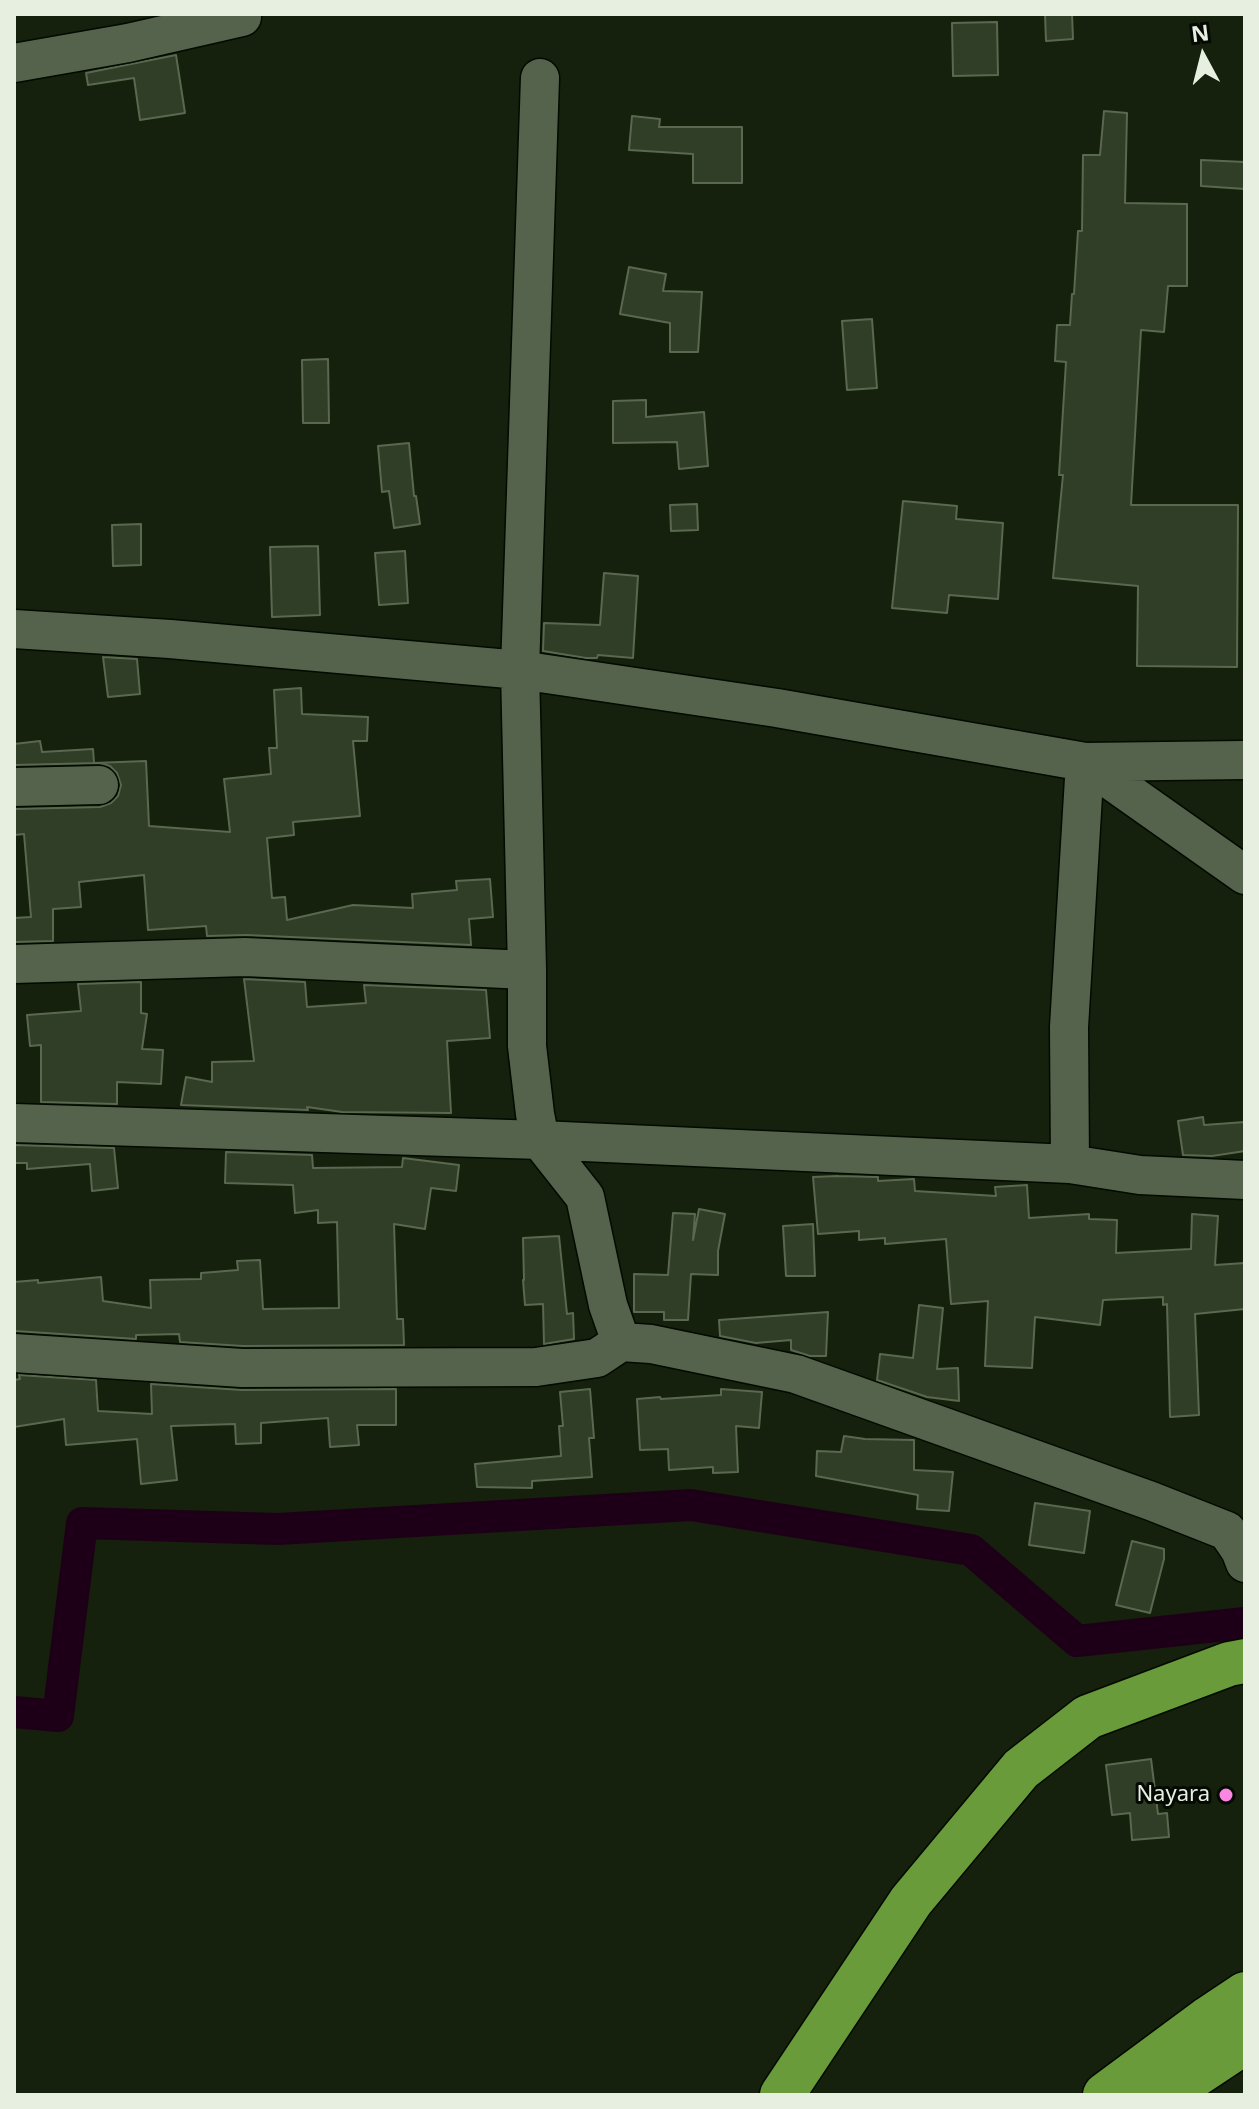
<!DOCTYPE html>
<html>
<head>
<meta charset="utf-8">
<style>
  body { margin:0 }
  #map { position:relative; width:1259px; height:2109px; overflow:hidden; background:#15210c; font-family:"Noto Sans",sans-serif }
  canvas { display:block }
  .frame { position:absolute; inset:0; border:16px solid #e7efe1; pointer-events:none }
  .north { position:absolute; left:1163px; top:16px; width:80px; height:80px; -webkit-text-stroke:6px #050903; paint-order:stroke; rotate:353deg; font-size:22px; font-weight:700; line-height:32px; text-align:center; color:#e7efe1 }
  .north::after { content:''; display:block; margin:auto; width:28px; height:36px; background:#e7efe1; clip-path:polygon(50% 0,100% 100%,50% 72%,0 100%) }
</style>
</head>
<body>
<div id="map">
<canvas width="1259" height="2109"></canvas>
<div class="frame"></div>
<div class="north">N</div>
</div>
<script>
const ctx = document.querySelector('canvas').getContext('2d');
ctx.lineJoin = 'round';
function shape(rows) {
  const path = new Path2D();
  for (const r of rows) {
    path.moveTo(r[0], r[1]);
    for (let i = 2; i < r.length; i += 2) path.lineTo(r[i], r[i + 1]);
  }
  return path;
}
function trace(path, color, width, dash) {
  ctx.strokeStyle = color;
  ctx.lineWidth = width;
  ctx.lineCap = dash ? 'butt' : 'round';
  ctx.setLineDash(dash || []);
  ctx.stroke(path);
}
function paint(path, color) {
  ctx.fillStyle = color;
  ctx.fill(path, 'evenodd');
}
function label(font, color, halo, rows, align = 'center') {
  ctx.font = font + ' "Noto Sans",sans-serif';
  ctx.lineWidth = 6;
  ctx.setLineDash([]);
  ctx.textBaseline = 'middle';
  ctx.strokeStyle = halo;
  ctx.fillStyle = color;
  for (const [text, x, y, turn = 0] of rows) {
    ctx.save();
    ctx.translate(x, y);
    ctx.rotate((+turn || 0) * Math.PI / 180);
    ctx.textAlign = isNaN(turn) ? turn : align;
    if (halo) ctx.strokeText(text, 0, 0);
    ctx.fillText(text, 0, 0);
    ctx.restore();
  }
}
trace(shape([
  [14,1712,58,1716,82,1523,278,1529,691,1505,971,1550,1077,1641,1245,1623]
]), '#1d0017', 32);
const building = shape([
  [1045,14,1072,14,1073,39,1046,41,1045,14],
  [997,22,998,75,953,76,952,23,997,22],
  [176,55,185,113,140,120,134,78,88,85,86,73,176,55],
  [1104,111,1127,113,1125,203,1187,204,1187,286,1168,286,1164,332,1141,330,1131,505,1238,505,1237,667,1137,666,1138,586,1053,578,1063,475,1059,475,1066,362,1055,361,1057,325,1070,325,1072,294,1074,294,1078,231,1082,231,1083,155,1100,155,1104,111],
  [632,116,660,119,659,127,742,127,742,183,693,183,693,154,629,150,632,116],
  [1201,160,1245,162,1245,189,1201,186,1201,160],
  [629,267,666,274,663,291,702,292,698,352,670,352,670,323,620,314,629,267],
  [872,319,877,388,847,390,842,321,872,319],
  [328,359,329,423,303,423,302,360,328,359],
  [646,400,646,417,704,412,708,466,679,469,677,442,613,443,613,401,646,400],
  [409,443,414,496,416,496,420,524,394,528,389,491,382,492,378,446,409,443],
  [903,501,957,506,956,519,1003,523,998,599,949,595,947,613,892,608,903,501],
  [697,504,698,530,671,531,670,505,697,504],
  [141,524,141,565,113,566,112,525,141,524],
  [318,546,320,615,272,617,270,547,318,546],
  [405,551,408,603,379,605,375,553,405,551],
  [604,573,638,576,633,658,598,655,597,658,586,658,543,651,544,623,600,625,604,573],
  [103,657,137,659,140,694,108,697,103,657],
  [301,688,302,714,368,717,367,741,353,741,360,816,293,822,294,835,267,838,272,898,285,897,287,920,353,905,413,908,412,894,457,890,456,881,490,879,493,917,469,919,471,945,246,935,207,936,206,926,148,930,144,875,79,882,81,907,53,909,53,941,14,942,14,918,31,917,24,834,14,835,14,809,100,807,111,803,118,796,121,785,117,773,110,766,99,763,14,765,14,744,40,741,42,752,93,749,94,763,146,761,149,826,230,832,224,779,271,774,269,748,277,748,274,690,301,688],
  [244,979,305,982,307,1007,366,1003,364,985,486,990,490,1038,447,1041,451,1113,342,1112,307,1107,308,1110,181,1105,186,1077,212,1082,212,1062,254,1061,244,979],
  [141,982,141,1013,147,1014,142,1049,163,1050,161,1084,117,1082,117,1104,41,1102,41,1045,30,1046,27,1015,81,1011,78,984,141,982],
  [1203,1117,1204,1125,1245,1122,1245,1151,1212,1156,1183,1155,1178,1121,1203,1117],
  [14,1145,114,1148,118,1188,92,1191,90,1164,27,1169,27,1163,14,1163,14,1145],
  [226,1152,312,1155,313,1168,402,1167,403,1158,459,1165,456,1191,431,1188,425,1229,394,1224,397,1319,403,1319,404,1345,243,1346,180,1342,179,1334,136,1335,136,1339,15,1331,14,1282,38,1280,38,1283,101,1277,103,1301,151,1308,150,1280,201,1279,201,1273,238,1270,237,1261,260,1260,263,1309,339,1308,337,1222,318,1223,318,1210,295,1213,293,1185,225,1183,226,1152],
  [838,1176,878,1177,878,1181,914,1179,915,1191,996,1196,995,1187,1027,1185,1029,1218,1089,1214,1089,1219,1117,1220,1116,1253,1191,1249,1192,1214,1218,1216,1215,1265,1245,1263,1245,1309,1195,1314,1199,1415,1170,1417,1167,1304,1163,1305,1163,1297,1103,1300,1100,1325,1035,1317,1032,1368,985,1366,988,1301,951,1304,946,1239,885,1244,885,1238,859,1240,859,1231,818,1234,813,1177,838,1176],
  [699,1209,725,1214,718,1251,718,1275,691,1274,688,1320,664,1320,664,1312,634,1312,634,1274,668,1275,673,1213,695,1214,693,1240,699,1209],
  [813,1224,815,1276,786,1276,783,1226,813,1224],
  [559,1236,567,1314,573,1313,574,1339,544,1344,543,1304,525,1305,523,1280,524,1280,523,1238,559,1236],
  [919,1305,943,1308,937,1369,958,1368,959,1401,927,1397,877,1380,880,1354,913,1358,919,1305],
  [828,1312,826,1356,810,1356,791,1350,791,1340,756,1343,720,1336,719,1320,828,1312],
  [19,1375,96,1380,98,1411,152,1414,151,1384,242,1390,396,1389,396,1425,357,1425,359,1445,330,1447,328,1418,261,1423,261,1443,236,1444,235,1424,171,1426,177,1480,141,1484,137,1439,66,1445,64,1419,14,1427,14,1380,20,1379,19,1375],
  [590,1389,594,1438,589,1438,592,1477,532,1481,532,1488,477,1487,475,1464,561,1456,559,1426,563,1426,560,1392,590,1389],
  [721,1389,762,1392,759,1428,736,1426,738,1472,713,1473,713,1467,669,1470,668,1449,640,1450,637,1399,660,1397,661,1399,721,1395,721,1389],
  [844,1436,865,1439,914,1440,914,1470,953,1472,949,1511,917,1509,918,1495,816,1476,817,1451,841,1452,844,1436],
  [1035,1503,1090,1511,1084,1553,1029,1545,1035,1503],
  [1132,1541,1164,1549,1164,1559,1150,1613,1116,1605,1132,1541],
  [1151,1759,1158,1814,1167,1813,1169,1837,1132,1840,1130,1813,1112,1815,1106,1765,1151,1759]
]);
paint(building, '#303d27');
trace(building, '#5a6850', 2);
const minor = shape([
  [14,63,128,43,242,17],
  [540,78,520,670,527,970,527,1046,535,1114,540,1140,585,1197,608,1305,621,1342,651,1344,796,1374,1151,1501,1227,1531,1240,1550,1245,1563],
  [14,629,170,639,520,670,777,708,1085,762,1245,875],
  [14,787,99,785],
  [14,964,245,957,527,970],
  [14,1123,540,1140,1070,1164,1140,1175,1245,1180],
  [1070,1164,1069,1027,1085,762,1245,760],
  [14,1353,242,1368,536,1367,597,1358,621,1342]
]);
const highway = shape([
  [782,2095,911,1901,1021,1769,1088,1717,1229,1664,1245,1661],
  [1105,2095,1209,2018,1245,1994],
  [1165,2095,1245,2042]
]);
trace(minor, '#030a00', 41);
trace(highway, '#030a00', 47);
trace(minor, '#56634c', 38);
trace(highway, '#699b3a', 44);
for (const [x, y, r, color] of [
  [1226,1795,8,"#fd86e2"]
]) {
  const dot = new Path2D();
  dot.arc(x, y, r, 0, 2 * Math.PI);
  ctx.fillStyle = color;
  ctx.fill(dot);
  trace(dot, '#050903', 3);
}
label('22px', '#e7efe1', '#050903', [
  ["Nayara",1210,1795]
], 'right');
</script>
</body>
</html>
